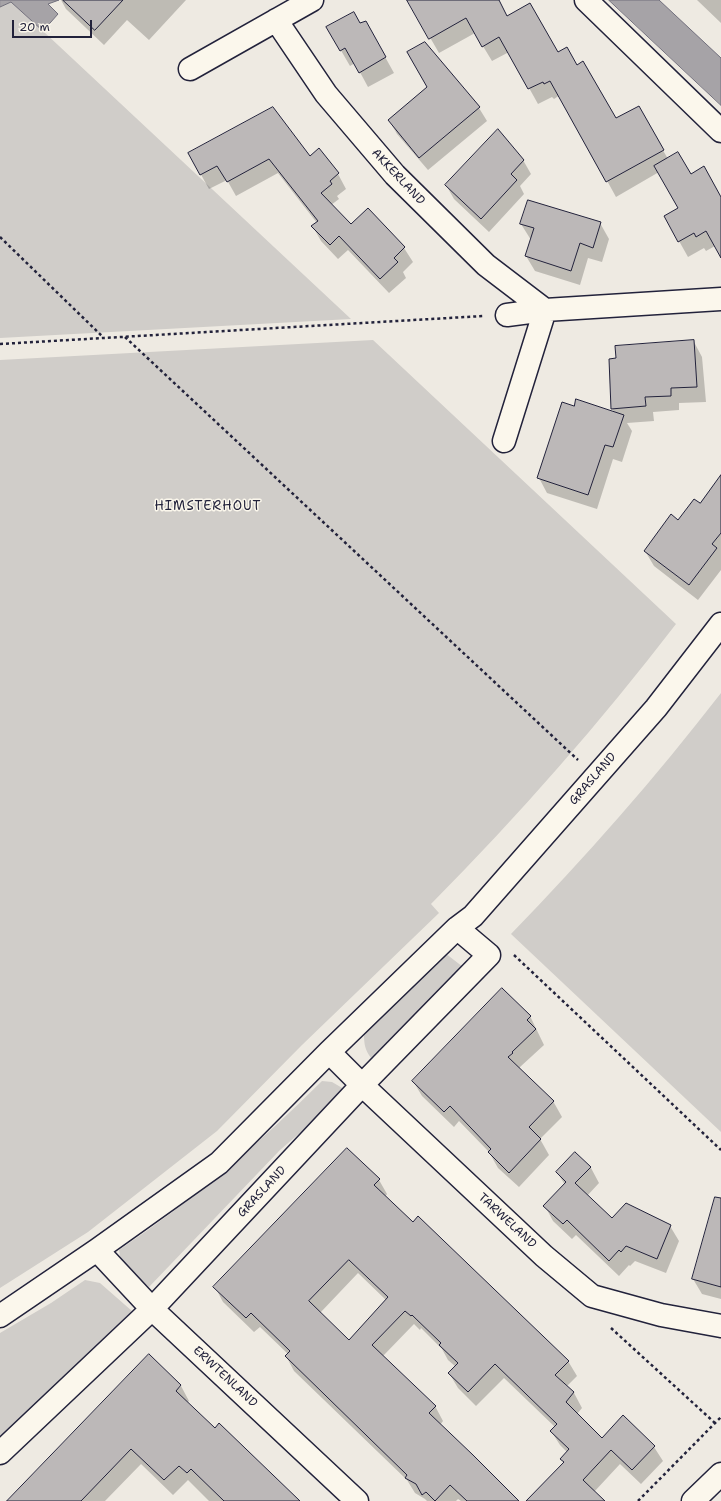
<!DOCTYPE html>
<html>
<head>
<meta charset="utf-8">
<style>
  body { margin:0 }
  #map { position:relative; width:721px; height:1501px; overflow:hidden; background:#eeeae2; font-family:"Shantell Sans",sans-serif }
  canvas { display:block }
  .scale { position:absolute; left:12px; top:20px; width:80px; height:18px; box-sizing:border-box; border:2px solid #22223b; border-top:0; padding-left:5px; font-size:12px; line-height:14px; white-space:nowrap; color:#22223b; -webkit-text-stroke:3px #fbf7ec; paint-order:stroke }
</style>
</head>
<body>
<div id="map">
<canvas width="721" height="1501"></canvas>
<div class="scale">20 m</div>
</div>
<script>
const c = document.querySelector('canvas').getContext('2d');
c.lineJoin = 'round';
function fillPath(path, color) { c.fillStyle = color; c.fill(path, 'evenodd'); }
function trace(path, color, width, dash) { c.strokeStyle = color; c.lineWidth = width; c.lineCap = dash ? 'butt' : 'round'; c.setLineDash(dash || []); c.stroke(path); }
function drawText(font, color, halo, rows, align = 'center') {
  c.font = font + ' "Shantell Sans",sans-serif'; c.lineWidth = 3; c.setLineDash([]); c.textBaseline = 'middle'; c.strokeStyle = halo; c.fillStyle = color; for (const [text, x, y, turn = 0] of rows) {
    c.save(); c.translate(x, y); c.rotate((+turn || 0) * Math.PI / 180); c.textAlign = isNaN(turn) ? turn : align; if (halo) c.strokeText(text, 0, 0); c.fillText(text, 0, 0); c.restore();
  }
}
const green = new Path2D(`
  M11 2 43 31 351 319 0 338V7Z
  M373 340 676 624C600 723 519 815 431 904L439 913 302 1045 217 1131 88 1232 0 1288V360Z
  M721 693V1132L511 934C585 858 656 777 721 693Z
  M445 953 463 967 371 1058C365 1050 364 1044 364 1034Z
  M322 1081 332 1082 344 1089 309 1125 280 1150 149 1287 121 1263 119 1250C192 1201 260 1143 322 1081Z
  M85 1280 100 1283 132 1311 0 1438V1333L51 1303Z`);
const water = new Path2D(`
  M0 0H59L48 4 58 14 43 31 11 2 0 7Z
  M609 0H659L721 58V105Z`);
const shadow = new Path2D(`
  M61 0H186L149 40 127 20 104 45 66 9Z
  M412 0H498L507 17 577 66 616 119 638 107 668 159 721 199V256L715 246 706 251 704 248 688 257 665 216 679 208 659 172 616 197 560 95 554 99 552 97 538 104 509 52 492 61 475 33 439 53 409 1Z
  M697 0H721V23Z
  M328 28 374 37 394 73 368 87 355 63 350 66Z
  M425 43 479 108 487 121 428 170 397 134 389 120 428 87Z
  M319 150 338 174 346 189 337 196 339 199 331 205 351 226 404 248 413 262 403 272 406 278 389 293 348 250 338 259 321 241 313 227 317 223 278 173 236 196 227 180 209 189 189 153 310 157Z
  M523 160 531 174 520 186 524 194 489 232 454 199 446 185Z
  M600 223 609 239 602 262 588 258 580 285 535 271 526 256 531 240 521 224Z
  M694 342 702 357 706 402 679 403V410L653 412 654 421 627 423 632 431 622 462 613 459 597 509 547 493 539 478 575 408 615 413 612 409Z
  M721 476V570L698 600 654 566 645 551 678 521 700 505Z
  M530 1016 544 1045 520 1067V1070L553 1101 562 1117 540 1139 549 1155 519 1187 498 1168 489 1152 459 1121 454 1127 422 1096 413 1081Z
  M575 1154 591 1168 599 1183 587 1196 612 1219 670 1226 679 1241 666 1273 635 1261 630 1266 629 1265 619 1276 576 1235 572 1239 553 1221 545 1206 565 1185 557 1172Z
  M379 1180 387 1194 385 1197 568 1361 577 1376 567 1386 574 1393 582 1408 577 1414 602 1439 623 1417 654 1447 663 1461 641 1484 620 1464 594 1492 602 1501H528L564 1463 561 1459 567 1452 560 1445 551 1431 555 1427 504 1378 476 1406 458 1388 449 1373 456 1367 448 1360 442 1349 421 1328 420 1330 414 1324 383 1356 435 1406 443 1421 440 1425 518 1501H461L458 1499 456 1501H427L425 1499 415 1493 407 1480 294 1371 286 1356 288 1354 260 1327 254 1332 223 1302 215 1287ZM358 1273 386 1300 349 1341 320 1313Z
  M721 1228V1299L702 1294 693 1279Z
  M181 1386 189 1401 187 1403 215 1429 299 1501H209L188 1480 173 1495 141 1464 105 1501H21Z`);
const building = new Path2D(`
  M63 0H123L95 30Z
  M407 0H499L507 16 530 3 558 52 567 47 577 65 583 61 616 118 639 106 664 150 606 182 550 81 544 84 543 82 528 89 499 37 482 47 466 18 429 39Z
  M354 12 360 23 366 21 386 57 359 73 345 48 340 51 326 27Z
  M425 42 480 107 419 158 388 120 427 87 407 52Z
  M273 107 310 156 319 148 339 173 330 181 332 184 321 193 351 224 368 208 405 247 394 258 398 262 380 279 339 236 330 245 311 226 318 221 269 159 227 182 217 166 200 175 188 153Z
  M498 129 524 160 511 174 517 180 481 219 445 185Z
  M678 152 691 174 704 166 721 197V258L706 231 696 237 694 233 678 242 664 216 678 208 654 166Z
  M528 200 601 222 593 248 580 243 571 271 525 256 534 228 520 224Z
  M694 340 697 387 671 388V396L645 397 646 406 611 409 609 359 616 358 615 346Z
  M576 399 624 415 613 447 605 445 588 495 537 478 562 402 574 406Z
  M721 475V533L712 544 717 548 689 585 644 551 671 514 678 520 694 499 700 503Z
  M502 988 531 1016 527 1020 536 1029 512 1052 513 1053 508 1057 554 1101 529 1127 541 1139 509 1173 488 1152 491 1149 450 1106 444 1112 412 1081Z
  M347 1148 380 1179 374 1185 413 1222 418 1216 569 1361 555 1375 574 1392 566 1402 602 1438 623 1415 655 1446 632 1470 611 1450 583 1480 605 1501H526L564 1462 560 1459 569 1449 550 1431 557 1424 495 1364 468 1392 448 1373 458 1363 439 1345 441 1343 412 1315 411 1316 405 1311 372 1345 436 1406 429 1413 473 1455 519 1501H467L450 1485 435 1501 426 1492 422 1495 416 1484 405 1478 407 1475 285 1356 290 1351 251 1313 246 1318 213 1287ZM349 1260 388 1297 349 1340 309 1301Z
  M575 1152 591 1167 575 1183 612 1218 626 1203 671 1225 657 1259 626 1246 621 1252 619 1250 609 1261 567 1220 563 1224 543 1206 566 1182 556 1172Z
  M715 1197 721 1198V1287L692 1279Z
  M149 1354 181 1385 176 1391 215 1428 219 1423 300 1501H224L191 1469 187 1473 179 1466 164 1480 131 1449 81 1501H7Z`);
const path = new Path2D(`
  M0 237 104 338
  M125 337 578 760
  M0 344 483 316
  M514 955 721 1150
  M611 1328 715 1423
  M638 1501 721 1417`);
const street = new Path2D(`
  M586 0 721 131
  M276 20 326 94 395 175 486 265 545 310 721 299
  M190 69 312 0
  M504 441 545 310 507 315
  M329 1052 362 1085 544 1256 592 1296 661 1315 721 1326
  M97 1250 152 1309 357 1501
  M0 1316 97 1250 219 1163 329 1052 457 928 473 916 656 708 721 624
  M0 1453 152 1309 362 1085 489 955 457 928
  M693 1501 721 1474`);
const streetNames = [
  ["AKKERLAND",398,177,47],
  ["GRASLAND",593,779,-49],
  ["GRASLAND",262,1192,-47],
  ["TARWELAND",507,1221,43],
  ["ERWTENLAND",225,1377,43]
];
const neighbourhoodNames = [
  ["HIMSTERHOUT",208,507]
];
fillPath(green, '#d0cdc9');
fillPath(water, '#a6a3a7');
trace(water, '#716f7c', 1);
fillPath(shadow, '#0003');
fillPath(building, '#bcb8b8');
trace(building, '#22223b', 1);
trace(street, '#22223b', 25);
trace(path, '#22223b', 2.5, [3, 3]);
trace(street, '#fbf7ec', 22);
drawText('12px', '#22223b', '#fbf7ec', streetNames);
c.letterSpacing = '1px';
drawText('13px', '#22223b', '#fbf7ec', neighbourhoodNames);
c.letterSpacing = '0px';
</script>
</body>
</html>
